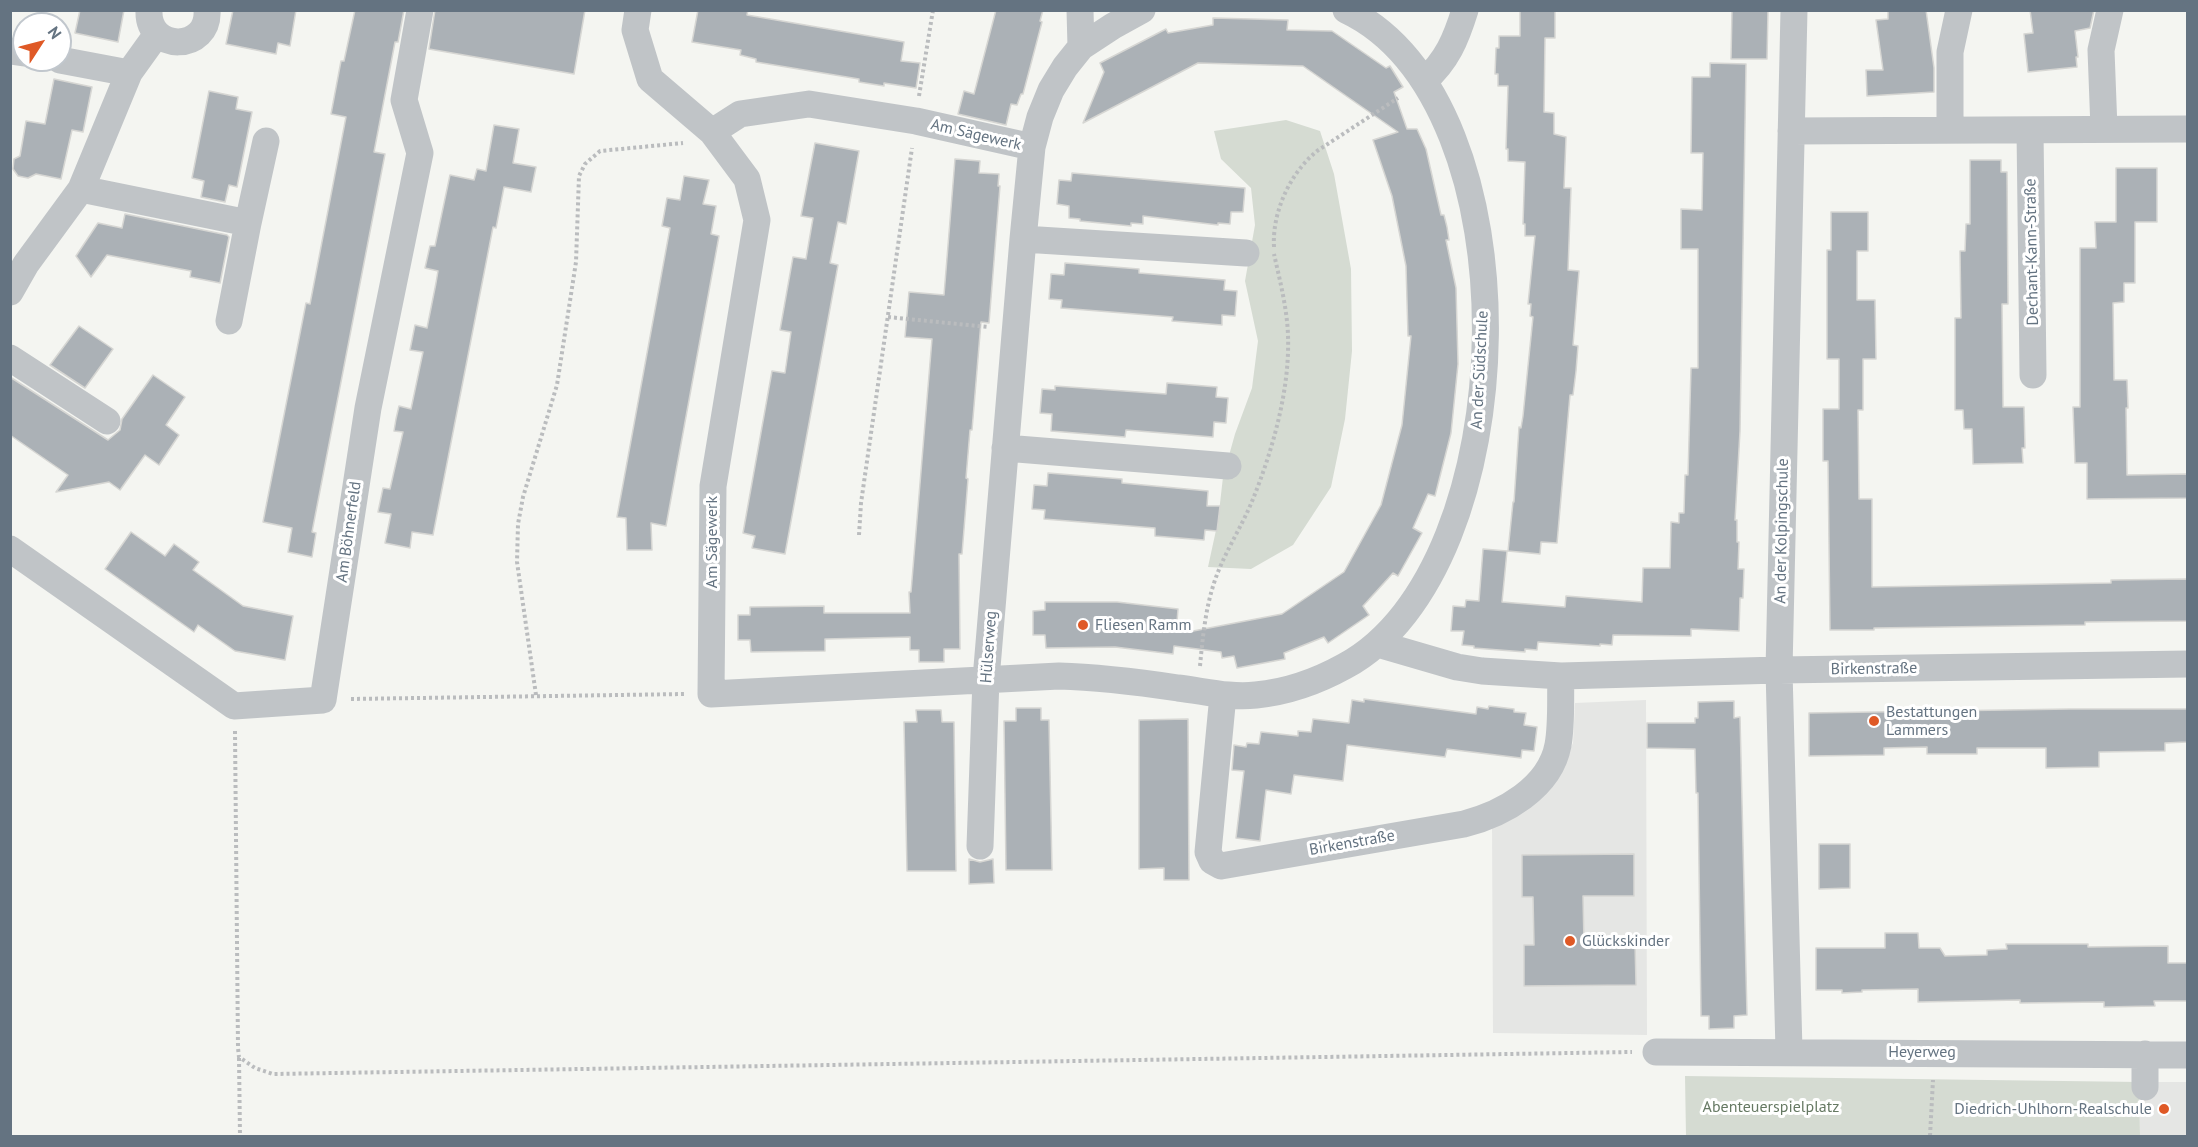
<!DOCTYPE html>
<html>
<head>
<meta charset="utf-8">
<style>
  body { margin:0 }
  #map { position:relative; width:2198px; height:1147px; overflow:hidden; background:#f4f5f1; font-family:"PT Sans",sans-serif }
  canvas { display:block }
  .frame { position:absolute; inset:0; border:12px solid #647381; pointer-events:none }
  .north { position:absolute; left:12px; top:12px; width:60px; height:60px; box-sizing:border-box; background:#fff; border:2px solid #c1c7cd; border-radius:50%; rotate:54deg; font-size:16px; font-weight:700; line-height:24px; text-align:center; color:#647381 }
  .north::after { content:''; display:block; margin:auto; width:21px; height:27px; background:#df5926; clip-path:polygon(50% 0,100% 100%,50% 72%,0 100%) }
</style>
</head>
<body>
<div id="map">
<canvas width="2198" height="1147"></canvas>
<div class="frame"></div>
<div class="north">N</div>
</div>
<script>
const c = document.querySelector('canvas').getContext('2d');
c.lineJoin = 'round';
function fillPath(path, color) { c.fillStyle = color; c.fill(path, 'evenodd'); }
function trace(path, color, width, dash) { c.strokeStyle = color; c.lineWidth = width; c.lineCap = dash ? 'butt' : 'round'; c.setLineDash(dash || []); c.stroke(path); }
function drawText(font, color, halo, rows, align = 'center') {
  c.font = font + ' "PT Sans",sans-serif'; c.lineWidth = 6; c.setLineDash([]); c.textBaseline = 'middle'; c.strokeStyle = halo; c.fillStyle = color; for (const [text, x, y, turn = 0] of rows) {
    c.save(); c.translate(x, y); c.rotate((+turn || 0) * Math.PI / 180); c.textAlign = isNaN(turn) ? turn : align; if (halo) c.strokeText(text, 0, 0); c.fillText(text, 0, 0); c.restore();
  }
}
const built = new Path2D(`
  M1646 700 1647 1035 1493 1033 1492 825 1556 778 1573 743 1575 703Z
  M2139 1082H2187V1136H2140Z`);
const green = new Path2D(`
  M1286 120 1320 131 1334 174 1351 269 1352 351 1345 419 1331 487 1293 545 1251 569 1208 567 1218 521 1223 477 1235 434 1252 388 1258 341 1245 281 1255 225 1251 188 1221 159 1214 131Z
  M1685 1076 2139 1082 2140 1136H1686Z`);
const building = new Path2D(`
  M80 10H124L118 42 75 33Z
  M233 10H296L290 46 278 43 276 54 226 44Z
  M355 10H404L398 42H395L374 152 385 154 312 532 316 533 312 557 288 552 292 528 263 522 306 303 310 304 346 117 331 114 341 61H344Z
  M435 10H585L574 74 429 49Z
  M698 10H748L747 15 904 42 901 61 920 63 916 88 884 83V86L859 82V79L756 62V59L740 55 741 50 692 42Z
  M996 10H1043L1040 21 1042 22 1023 94H1021L1017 105 1011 104 1006 125 958 114 964 91 974 94Z
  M1520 10H1555V38H1545L1544 112 1554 113V134L1566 137 1564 188H1571L1568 270 1579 271 1573 345 1578 346 1576 371 1573 395H1570L1557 543 1541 542 1540 554 1508 551 1513 502H1514L1519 427 1521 428 1523 416 1528 366 1533 317 1530 316 1531 304H1528L1535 236H1525V224H1523L1525 162 1508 161V149H1506L1508 86H1498V74H1495L1496 48H1499V36H1520Z
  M1732 10H1768L1767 59H1731Z
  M1888 10H1926L1934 68V92L1867 96 1866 70H1883L1876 20 1888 19Z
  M2030 10H2094L2090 28 2075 31 2078 57H2076L2077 67 2028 72 2024 34 2033 33Z
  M1213 18 1288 20 1287 30 1332 31 1386 68 1390 66 1403 87 1394 92 1407 129H1417L1426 149 1441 215H1444L1447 227 1449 240H1446L1456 288 1458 364 1451 433 1435 496 1428 494 1413 528 1422 533 1398 576 1393 573 1363 606 1369 615 1328 643 1324 637 1284 653 1285 659 1237 668 1234 656 1222 658 1221 652 1174 646 1173 654 1115 647 1046 648 1045 635H1033V611L1045 610V602H1117L1178 609 1177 622 1189 623 1188 632 1282 614 1344 572 1381 505 1402 425 1411 336H1408L1406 266 1392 196 1373 140 1398 132 1303 66 1198 63 1083 123 1104 72 1100 63 1166 29 1168 33 1213 25Z
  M1710 63 1746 64 1740 431 1735 520H1737V542H1739L1738 569H1744L1743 598H1740L1739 631 1691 629V636L1613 635 1612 645 1600 644V646L1538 642 1537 650 1525 649V652L1474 648V646L1462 645 1464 631H1451L1453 606 1465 607 1466 600 1479 601 1483 549 1507 551 1502 602 1565 607 1566 596 1642 602 1643 568H1670L1671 522 1679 523V513H1684L1685 475H1688L1691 368H1698V249H1681V209L1702 210 1703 153H1691L1692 77H1710Z
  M54 79 92 87 83 132 72 130 61 179 36 174 28 178 18 176 13 169 14 159 20 156 26 121 45 124Z
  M209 91 238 97 236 109 252 112 237 187 229 185 225 202 201 197 204 181 192 178Z
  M494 125 519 129 513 163 536 167 531 192 504 187 496 228 493 227 433 535 412 532 410 548 385 543 391 514 378 512 383 488 390 489 403 432 394 431 396 419 399 406 411 409 423 352 410 350 415 325 427 328 436 283 438 271 425 268 430 246H435L450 175 474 180 477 169 486 171Z
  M815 143 859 151 846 224 838 222 830 263 838 265 785 554 752 548 755 536 743 533 772 371 785 373 791 332 780 330 793 257 806 259 813 218 801 216Z
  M955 159 980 161 979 173 999 174 998 186H1000L989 323 981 322 972 430H970L966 478 968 479 962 554H959L960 649H944V662H919V650H910V637L825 639V651L751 652 750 640H738V615H750V607L824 606V613H910L909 592H911L932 339 905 337 909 292 944 295Z
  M1970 160H2001V172H2007L2008 304H2002L2003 407H2024L2025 448H2022L2023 463 1973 464 1972 429H1964L1963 410H1955V318H1961L1960 251H1965L1966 224H1970Z
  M2116 168H2157V222H2135V283H2124V302L2113 303 2114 380H2127L2128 408H2126L2127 475 2187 474V498L2087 499V463H2075L2073 407H2080V248H2096L2095 222H2116Z
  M1072 173 1245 188 1243 212H1231L1230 224 1218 223V225L1143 216V224L1131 223V226L1080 221V219L1069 218V206L1057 204 1059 180 1071 181Z
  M684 176 709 180 703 204 716 206 711 234 719 236 666 526 651 523 652 550H627L626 518 617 517 670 228 662 226 667 198 680 200Z
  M1831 212H1868V251H1857V300H1875L1876 359H1863V410H1858L1859 499H1872V587L2111 583V580L2187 579V621L2085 622V625L1874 628V630H1830L1828 461H1823V409H1839V359H1827V250H1831Z
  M125 214 227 235 229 237 220 283 190 277 191 271 107 255 91 277 76 256 98 223 122 228Z
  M1065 263 1139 269V273L1225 280 1224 290 1237 291 1235 316 1222 315V325L1172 321 1173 317 1061 308 1062 300 1049 299 1051 274 1064 275Z
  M79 326 113 349 85 388 50 365Z
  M153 375 185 397 166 425 179 435 159 465 145 455 120 490 109 482 56 492 68 475 10 435V377L108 440 120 430 122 419Z
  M1167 383 1217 387 1216 397 1228 398 1226 423 1214 422 1213 437 1126 430 1125 437 1051 431 1052 414 1040 413 1042 389 1055 390V386L1166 394Z
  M1048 473 1122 479V483L1208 491 1207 506H1220L1217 531 1205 530 1204 540 1155 536V528L1044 519 1045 510 1032 509 1034 485 1047 486Z
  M131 532 165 556 174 544 199 562 193 570 243 606 293 616 285 660 235 651 198 625 194 632 105 569Z
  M1364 699 1476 714 1477 707 1488 709 1489 706 1514 709V712L1526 713 1524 725 1537 727 1534 751 1522 750 1521 758 1447 749 1445 757 1347 745 1343 781 1294 775 1291 794 1266 790 1260 841 1236 838 1244 771 1232 770 1234 745 1246 747 1247 743 1259 744 1261 732 1298 736V731L1311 732 1313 719 1349 723 1352 700 1364 702Z
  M1734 701V718L1740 717 1747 1015 1734 1016V1028L1709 1029V1016H1701L1698 793H1696L1695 749 1647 748V723H1695V718H1698V702Z
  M1016 708H1041V720H1049L1052 870H1006L1004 721H1016Z
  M2071 709H2187V742L2165 743V751L2099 752V767L2046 768V748H1977V754H1927V747L1884 748V755L1809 756V713Z
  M916 710H941L942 722H954L956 871H907L904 722H917Z
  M1188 719 1189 880H1164V868L1139 869V720Z
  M1819 844H1850V888L1819 889Z
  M1634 854V896H1583L1584 943H1635L1636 985 1524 986V945H1534L1533 897H1522V855Z
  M969 859 980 862 993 859 994 883 969 884Z
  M1885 933H1918L1919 948H1940L1945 956 1987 955V950L2007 949 2006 944H2088V947L2168 946V963H2187V1001H2154L2155 1006 2104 1007V1002L2020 1003V1000L1918 1002V989L1862 990V992L1842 993V990H1816V948H1885Z`);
const path = new Path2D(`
  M919 96 933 10
  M1274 247C1272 212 1290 173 1317 151L1398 98
  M888 317 988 327
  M859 535 861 503 912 148
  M1200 666C1203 634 1206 602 1218 572 1228 547 1243 524 1253 499 1273 449 1290 389 1288 335 1287 308 1280 281 1274 254
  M536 695 517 562 518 524 523 497 557 385 576 262 579 176 585 164 600 151 683 143
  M351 699 685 694
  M235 731 238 1048 239 1057 255 1068 273 1074 1632 1052
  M239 1058 240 1136
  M1930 1136 1933 1080`);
const minor = new Path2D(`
  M149 10C147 53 210 52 207 10
  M638 10 635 30 650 79 712 132 747 179 757 220 713 486 711 694 1059 676C1099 677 1138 682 1178 688 1204 691 1230 698 1256 695 1287 692 1318 681 1345 666 1526 568 1538 101 1346 10
  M1081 47 1113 26 1142 10
  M10 51 24 53
  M60 60 129 73
  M1424 81C1447 61 1456 39 1465 10
  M2104 129 2101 50 2110 10
  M1950 130V52L1959 10
  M2030 130 2033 375
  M1791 131 2188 129
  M712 132 740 114 809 104 916 121 1032 147
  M81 189 248 223 266 141
  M1023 239 1246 253
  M10 292 26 264 81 189 129 73 157 34
  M229 321 248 223
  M10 358 107 421
  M1005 448 1228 466
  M10 549 234 706 323 700 368 408 420 153 404 100 420 10
  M1378 644 1457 667 1482 671 1561 676 1779 670 2188 664
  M1223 695 1208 852 1212 861 1221 866 1464 824C1503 814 1550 788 1558 745 1562 723 1560 699 1561 676
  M980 846 986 679 1023 239 1032 147 1040 117 1051 90 1065 67 1081 47 1080 10
  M1789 1051 1779 670 1794 10
  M1656 1052 2188 1055
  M2145 1087V1054`);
const markers = [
  [1083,625,6,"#df5926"],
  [1874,721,6,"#df5926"],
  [1570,941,6,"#df5926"],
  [2164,1109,6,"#df5926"]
];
const streetNames = [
  ["Am Sägewerk",976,135,13],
  ["Dechant-Kann-Straße",2032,252,-91],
  ["An der Südschule",1480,370,-87],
  ["An der Kolpingschule",1782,531,-89],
  ["Am Böhnerfeld",349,532,-82],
  ["Am Sägewerk",712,542,-90],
  ["Hülserweg",989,647,-86],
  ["Birkenstraße",1874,669,-1],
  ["Birkenstraße",1352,843,-10],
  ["Heyerweg",1922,1052]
];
const poiNames = [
  ["Fliesen Ramm",1095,625],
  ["Bestattungen",1886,712],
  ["Lammers",1886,730],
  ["Glückskinder",1582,941],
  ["Diedrich-Uhlhorn-Realschule",2152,1109,"right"]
];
const parkNames = [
  ["Abenteuerspielplatz",1771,1107]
];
fillPath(built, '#e5e6e4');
fillPath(green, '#d5dbd2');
fillPath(building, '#abb1b6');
trace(building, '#d6d6d3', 1.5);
trace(path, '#babcbe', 4, [3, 3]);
trace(minor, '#c0c4c7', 27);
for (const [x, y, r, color] of markers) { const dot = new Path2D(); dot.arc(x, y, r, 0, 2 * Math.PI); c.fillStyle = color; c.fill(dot); trace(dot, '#fff', 2); }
drawText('16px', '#647381', '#fff', streetNames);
drawText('16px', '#647381', '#fff', poiNames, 'left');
drawText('16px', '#667963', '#fff', parkNames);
</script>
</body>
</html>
